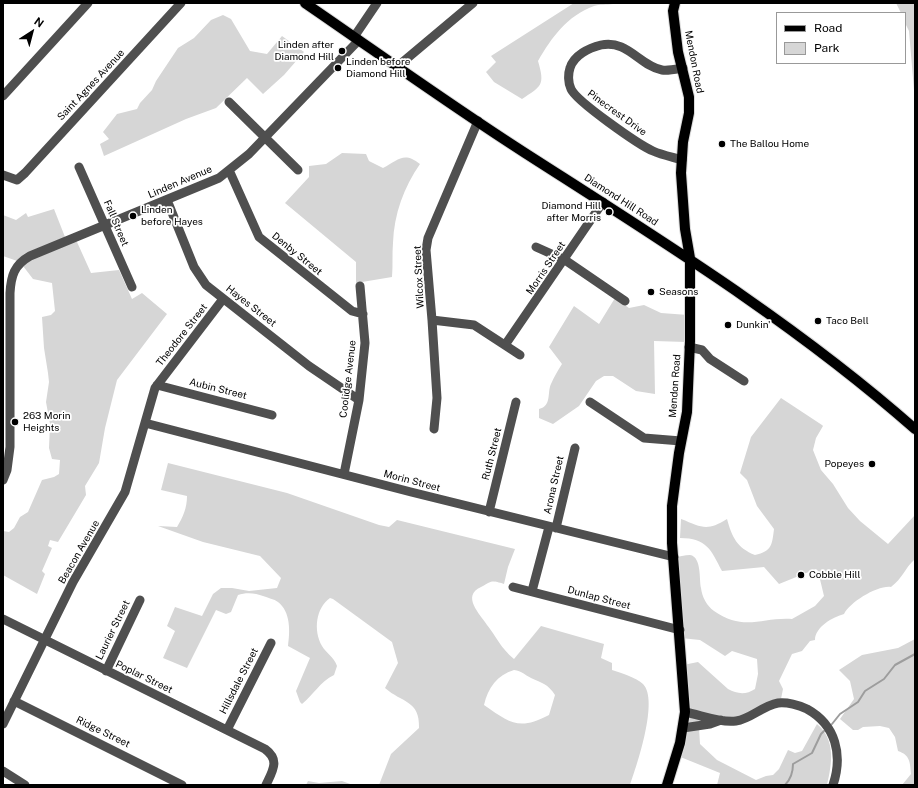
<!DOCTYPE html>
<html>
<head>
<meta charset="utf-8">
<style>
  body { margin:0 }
  #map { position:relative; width:918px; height:788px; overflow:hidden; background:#fff; font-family:"Public Sans",sans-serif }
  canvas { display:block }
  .frame { position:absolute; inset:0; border:4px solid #000; pointer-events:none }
  .legend { position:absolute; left:776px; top:12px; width:130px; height:52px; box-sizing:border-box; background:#fff; border:1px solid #999; margin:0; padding:5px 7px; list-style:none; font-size:12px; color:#000 }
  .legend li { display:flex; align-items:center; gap:8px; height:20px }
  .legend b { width:20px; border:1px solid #999 }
  .north { position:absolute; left:12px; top:12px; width:40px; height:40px; -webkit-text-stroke:3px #fff; paint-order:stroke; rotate:36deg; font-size:11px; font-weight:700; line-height:16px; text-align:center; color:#000 }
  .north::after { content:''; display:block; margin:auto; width:14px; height:18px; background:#000; clip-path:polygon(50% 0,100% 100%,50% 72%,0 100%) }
</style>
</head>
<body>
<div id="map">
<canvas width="918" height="788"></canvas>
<div class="frame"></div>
<ul class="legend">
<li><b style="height:5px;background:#000"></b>Road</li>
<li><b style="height:11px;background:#d6d6d6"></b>Park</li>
</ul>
<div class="north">N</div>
</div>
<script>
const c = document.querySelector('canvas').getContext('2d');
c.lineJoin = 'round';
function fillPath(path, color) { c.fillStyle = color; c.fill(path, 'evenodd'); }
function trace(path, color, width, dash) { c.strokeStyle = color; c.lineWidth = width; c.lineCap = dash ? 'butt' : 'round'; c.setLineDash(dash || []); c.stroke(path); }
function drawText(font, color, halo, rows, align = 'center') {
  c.font = font + ' "Public Sans",sans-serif'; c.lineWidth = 3.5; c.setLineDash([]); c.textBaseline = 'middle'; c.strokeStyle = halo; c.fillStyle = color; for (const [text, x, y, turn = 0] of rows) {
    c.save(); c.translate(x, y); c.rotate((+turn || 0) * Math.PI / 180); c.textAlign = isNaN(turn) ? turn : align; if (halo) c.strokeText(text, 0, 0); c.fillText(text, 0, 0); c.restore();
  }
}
const green = new Path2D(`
  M574 3 613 4C607 5 599 4 594 6 567 16 552 37 538 61 545 85 542 86 522 99L494 82 486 72 496 62 491 56Z
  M896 3H915V102L909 31 905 23V13H901Z
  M223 15 231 19 250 51 267 54 282 36 304 52 284 75 263 94 247 78 216 108 186 119 104 156 100 144 109 139 103 132 117 114 137 109 140 103 152 90 156 81 178 48 194 38 211 20Z
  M342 153 366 154 369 161 383 168C398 160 404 151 420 164 404 187 394 214 393 243 392 254 393 265 392 277L356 283V262L285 203 309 177V166L326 164Z
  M54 209 65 237 77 242 91 273 119 270 132 299 142 293 167 314 117 380 105 428 99 463 85 486 86 495 58 542 50 540 48 546 52 548 42 571 45 574 37 594 3 575V531L9 532 14 528 20 517 28 512 42 480 54 477 59 474 60 460 52 459 49 448 50 424 46 402 49 382 48 373 44 348 42 317 51 315 55 311 52 283 33 279 20 262 3 256V215L16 220 26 213 28 217Z
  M615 298 629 308 644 305 661 313 688 315 686 342 654 341 655 394 636 391 613 376H604L596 381 579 406 553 424 539 418V409C552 406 547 392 551 384 554 377 558 370 562 364L549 347 574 306 599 324Z
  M781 398 822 425 823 426 816 438 813 450 821 470 833 484 848 508 860 521 888 544 915 515V559C904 569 903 578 891 587 878 585 850 602 844 614 833 617 815 627 815 640L810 641 802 651 792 654 779 681 783 689 780 704 699 728 700 744 717 760 756 780 766 776 773 775 779 769 788 750 795 753 802 751 817 724C836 740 832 764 827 785H717L720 773 678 756 683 665 698 662 728 689C737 694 746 695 755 689L758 674 757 659 732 651 725 656 700 640 681 638 674 557C679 557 685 555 690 555 702 557 699 580 701 588 702 597 707 606 714 611 744 632 762 617 792 619L815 606 824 596 818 571 816 569 779 584 764 567 722 571C711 550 707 538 680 538L681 519C702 527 706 532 727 519 732 537 737 548 755 555 772 551 772 545 774 529L757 506 747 480 740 473 751 437Z
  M168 463 287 493 379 525 389 527 397 520 515 549 508 567 504 584C490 580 493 581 481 587 461 596 480 614 487 625 498 639 500 647 514 659L541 626 604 644 601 658 612 663V670C619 672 637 678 643 684 659 700 637 765 630 785H379L391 754 419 728C420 700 402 703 385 688L398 663 392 642 333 599 330 598C316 608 313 630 322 646 326 653 334 657 337 666L334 675C320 682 314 694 302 704L300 702 296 691 310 658 288 646C290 632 291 612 278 602 274 599 268 598 263 596 256 593 246 592 238 595L231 612 226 614 216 610 187 668 163 658 175 631 167 626 175 607 202 616 213 594 221 588H232L249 591 277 588 281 578 260 556 203 542 158 526 177 527C183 517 187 508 187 496L161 490ZM514 670C522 671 525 675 531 678 542 683 548 684 555 695L549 715C519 731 510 723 484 705 488 688 497 675 514 670Z
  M915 639V785H902L911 774C910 762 910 755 898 751L895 737 889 728 880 726 863 727 858 730H853L840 719 854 699 850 681 839 670 862 655 898 648Z
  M308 781 319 783 342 781 353 785H306Z`);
const stream = new Path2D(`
  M832 724 840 714 858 702 865 691 884 679 895 665 915 654
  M785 785C791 779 793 773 793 764L812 753 821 734 824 731`);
const minor = new Path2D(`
  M354 37 377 3
  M398 66 473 3
  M3 96 88 3
  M229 102 298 170
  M478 121 428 238 426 250 432 320 474 325 520 355
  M682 160C672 157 662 155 653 151 639 145 576 101 571 89 568 83 568 74 570 68 574 55 589 48 601 45 627 39 640 66 662 70 668 71 677 69 683 68
  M79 167 132 287
  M229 170 259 237 352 311 363 314
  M3 175 17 180 25 173 181 3
  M167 200 194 267 206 285 309 366 359 400
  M536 247 565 260 625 301
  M432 320 437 398 434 429
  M505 345 603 202
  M689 347 702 350 710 359 744 381
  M157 385 272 415
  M590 402 644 438 681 441
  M145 423 411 492 674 557
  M344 474 359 400 365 343 360 286
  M3 480 7 470 10 447V293C11 276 14 265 30 256L219 178 249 154 359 40
  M489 512 516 402
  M556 528 575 448
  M513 587 680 630
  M532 591 549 527
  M3 619 265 749C280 760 273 770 266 785
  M106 671 140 600
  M14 701 182 785
  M685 712C701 715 720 723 736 721 751 719 762 706 778 703 787 702 799 705 807 709 836 725 843 755 833 785
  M3 724 73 582 125 492 155 388 223 299
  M683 728 710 724 721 720
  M227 730 271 643
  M3 771 25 785`);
const major = new Path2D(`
  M305 3C378 53 450 105 525 153 659 239 795 323 915 429
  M667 785 680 743 685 712 672 543V506L679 453 687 412 690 341V258L685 229 681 173 683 142 689 113V97L678 52 673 11 675 3`);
const markers = [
  [342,51,4,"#000"],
  [338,68,4,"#000"],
  [722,144,4,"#000"],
  [609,212,4,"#000"],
  [133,216,4,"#000"],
  [651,292,4,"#000"],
  [818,321,4,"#000"],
  [728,325,4,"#000"],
  [15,422,4,"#000"],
  [872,464,4,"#000"],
  [801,575,4,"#000"]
];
const poiNames = [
  ["Linden after",334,45,"right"],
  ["Diamond Hill",334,57,"right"],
  ["Linden before",346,62],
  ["Diamond Hill",346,74],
  ["The Ballou Home",730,144],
  ["Diamond Hill",601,206,"right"],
  ["after Morris",601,218,"right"],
  ["Linden",141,210],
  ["before Hayes",141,222],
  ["Seasons",659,292],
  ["Taco Bell",826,321],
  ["Dunkin'",736,325],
  ["263 Morin",23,416],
  ["Heights",23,428],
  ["Popeyes",864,464,"right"],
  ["Cobble Hill",809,575]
];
const streetNames = [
  ["Mendon Road",694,62,79],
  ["Saint Agnes Avenue",91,85,-47],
  ["Pinecrest Drive",617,113,36],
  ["Linden Avenue",180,182,-23],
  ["Diamond Hill Road",621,200,33],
  ["Fall Street",116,223,67],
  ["Denby Street",297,254,39],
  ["Morris Street",546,268,-56],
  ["Wilcox Street",419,277,-93],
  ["Hayes Street",251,306,38],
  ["Theodore Street",182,335,-52],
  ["Coolidge Avenue",348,379,-83],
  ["Mendon Road",675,386,-86],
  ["Aubin Street",218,389,14],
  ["Ruth Street",492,454,-76],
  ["Morin Street",412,481,15],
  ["Arona Street",554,485,-77],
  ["Beacon Avenue",79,552,-60],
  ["Dunlap Street",599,598,15],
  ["Laurier Street",113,630,-64],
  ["Poplar Street",144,677,26],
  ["Hillsdale Street",239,681,-63],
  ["Ridge Street",103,732,26]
];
fillPath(green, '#d6d6d6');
trace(stream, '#9d9d9d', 2);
trace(major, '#dbdbdb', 12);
trace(minor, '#4f4f4f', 9);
trace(major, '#000', 10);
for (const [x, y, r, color] of markers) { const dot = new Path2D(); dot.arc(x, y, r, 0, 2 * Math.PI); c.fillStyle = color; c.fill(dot); trace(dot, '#fff', 1.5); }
drawText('10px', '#000', '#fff', poiNames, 'left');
drawText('10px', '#000', '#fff', streetNames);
</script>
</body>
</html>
